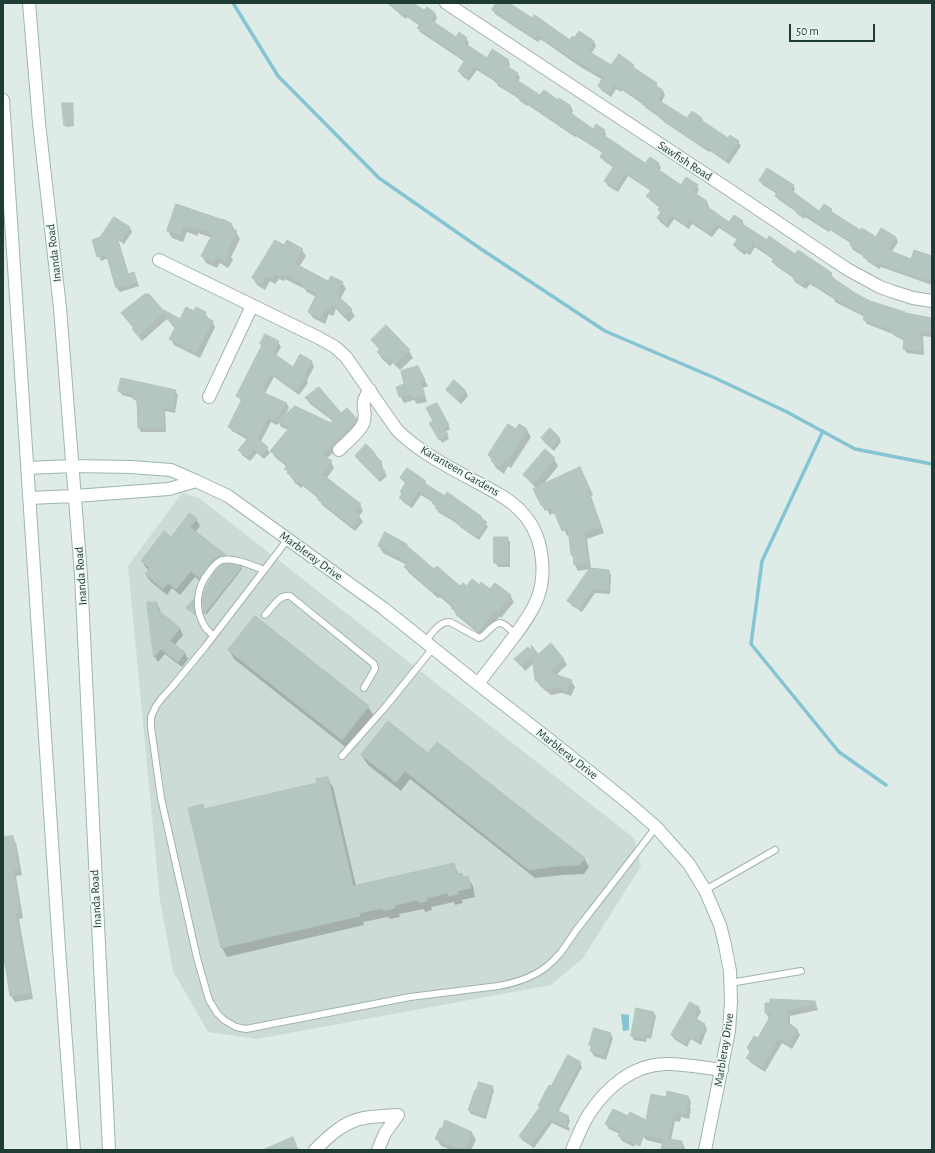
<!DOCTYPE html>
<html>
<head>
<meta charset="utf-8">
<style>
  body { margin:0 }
  #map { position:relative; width:935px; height:1153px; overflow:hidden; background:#dfebe6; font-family:"Alegreya Sans",sans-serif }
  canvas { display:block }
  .frame { position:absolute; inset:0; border:4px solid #1f3b35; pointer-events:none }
  .scale { position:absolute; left:789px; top:24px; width:86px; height:18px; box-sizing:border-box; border:2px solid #1f3b35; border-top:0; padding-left:5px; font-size:12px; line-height:14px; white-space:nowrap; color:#1f3b35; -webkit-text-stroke:3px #eff7f4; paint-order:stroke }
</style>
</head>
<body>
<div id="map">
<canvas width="935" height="1153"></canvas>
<div class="frame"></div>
<div class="scale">50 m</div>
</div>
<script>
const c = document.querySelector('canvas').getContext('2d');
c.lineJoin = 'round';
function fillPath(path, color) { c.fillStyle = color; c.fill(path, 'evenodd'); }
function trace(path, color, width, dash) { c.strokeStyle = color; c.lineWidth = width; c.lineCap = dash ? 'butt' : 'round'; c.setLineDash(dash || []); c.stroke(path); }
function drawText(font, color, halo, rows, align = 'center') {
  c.font = font + ' "Alegreya Sans",sans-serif'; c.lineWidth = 3; c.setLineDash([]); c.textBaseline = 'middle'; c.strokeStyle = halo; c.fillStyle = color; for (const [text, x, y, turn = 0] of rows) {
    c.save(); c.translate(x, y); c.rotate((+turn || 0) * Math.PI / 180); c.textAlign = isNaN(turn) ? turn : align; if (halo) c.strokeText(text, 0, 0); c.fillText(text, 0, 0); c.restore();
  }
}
const built = new Path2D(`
  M182 493 199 498 634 838 641 866 583 958 551 985 257 1039 208 1032 173 971 160 900 128 566Z`);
const water = new Path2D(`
  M621 1014 629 1015V1030L623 1031Z`);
const shadow = new Path2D(`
  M387 3H412L425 12 435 13 437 18 434 23 457 38H466L469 43 467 46 487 59 508 60 510 65 508 68 518 74 520 78 518 82 541 96 558 101 571 107 573 111 571 115 594 130H604L606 135 605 137 646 165 650 158 659 164 661 168 659 171 681 186H697L699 190 696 195 707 202 709 206 708 208 730 223 742 221 745 226 767 241 831 274 834 278 833 279 854 293 870 302 905 314 932 319V337L923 336 924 355 907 353 904 349 905 341 895 336 893 334 867 324 864 320 865 317 835 302 834 299 810 284 806 289 795 282 792 277 776 266 773 262 774 260 755 247 750 255 746 253 745 255 737 249 734 245 738 240 719 228 712 237 692 224 689 229 674 219 668 228 660 222 658 218 661 213 659 210 660 208 650 200 648 196 651 191 628 176 618 192 608 186 605 181 614 168 604 161 601 157 603 153 576 136 575 137 528 105 527 106 519 100 518 98 498 86 496 82 477 70 469 81 462 76 459 71 465 62 420 32 418 28 420 26 407 17 406 19Z
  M497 3H508L532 19 570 41 575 39 579 32 594 42 596 46 591 54 612 66H633L636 70 656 84 659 89 663 91 665 95 661 103 687 119 692 112 702 119 704 123 728 140 738 142 741 146 729 164 710 151 709 152 664 122 662 119 646 108 644 105 622 90 621 92 616 89 611 97 601 90 599 86 603 80 579 66 542 40V41L540 39 538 42 495 14 493 10Z
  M72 104 73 106 74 126 66 127 65 125Z
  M760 181 793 185 795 189 793 193 819 212 831 210 833 214 860 232 876 238 896 237 898 242 891 253 932 267V285L881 267 879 269 867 261 865 257 853 250 851 246 852 244 830 230 829 232 805 217 804 219 796 213 795 211 779 200 776 196 777 194 763 185Z
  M176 206 223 221 232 225 240 239 231 257 233 260 228 268 220 263 217 268 206 263 202 256 212 238 198 233V236L187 232 183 242 172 238 168 231Z
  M114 218 130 228 132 232 124 244 118 240 129 275 134 273 139 286 120 292 117 288 108 258 101 261 93 241 101 238Z
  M284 247 302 250 306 256 299 267 329 282H342L346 289 340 299 351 310 355 316 349 322 336 309 333 316 329 314 325 324 313 318 309 312 316 297 307 292 305 289 285 279 284 281 279 279 275 284 270 281 265 290 257 285 253 278Z
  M161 310 181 320 194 313H205L209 319 212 321 215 327 200 358 174 345 171 339 176 329 167 319 142 341 137 335 133 329H134L123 314Z
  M372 340 409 351 413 358 400 370 393 363 390 366 382 359 378 352 380 351Z
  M278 342 281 347 276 356 293 368 301 356 312 362 314 367 307 380 308 383 299 395 274 377 265 393 287 404 289 408 284 416 331 424 333 421 310 404 306 398 341 414 356 420 359 426 350 438 326 459 331 462 334 468 326 479 360 505 363 511 359 516 363 522 355 531 322 505 319 499 303 486 301 488 295 483 286 469 287 467 275 457 271 451 289 430 281 427 279 423 277 425 271 422 260 443 267 448 270 453 264 459 257 453 250 461 242 455 240 450 248 440 232 431 229 427 242 402 238 396 263 346 261 344Z
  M417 367 428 386 423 388 427 402 417 404 414 400 404 403 400 396 406 385Z
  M454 382 466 392 468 396 461 404 450 394 447 390Z
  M119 391H175L178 395 175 413 165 411 166 432H141L139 428 138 403H137L134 398 122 395Z
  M437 404 450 429 445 432 449 439 442 443 431 423 434 421Z
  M520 426 527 430 531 437 511 468 508 466 504 474 496 468 489 455 516 431Z
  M550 430 559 437 561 442 554 451 545 443 542 439Z
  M545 451 554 459 558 466 542 486 583 474 593 495 591 496 604 533 587 539 591 569 609 571 611 575 610 594 595 593 582 612 571 605 569 601 590 569 578 571 575 565 574 558 572 555 569 535 567 536 556 512 550 515 547 510 545 511 542 505 536 488 529 481 525 475Z
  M374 452 381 462 383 467 382 468 387 476 380 482 358 460 356 456Z
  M401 478 425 482 428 486 481 516 488 527 479 540 460 527 458 524 438 512 434 503 421 495 412 508 403 502 400 498 402 495 401 492 406 484 404 482Z
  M196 519 200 526 195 532 225 556 228 561 224 562 217 567 204 584 195 577 180 595 172 588 167 595 150 581 146 575 149 570 146 568 142 561Z
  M507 538 510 542V567H498L495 563Z
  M407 544 409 549 434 570 461 588 480 586 510 595 514 602 501 618 500 616 483 637 456 615 453 608 440 597 438 598 409 573 405 567 407 565 383 553 379 546Z
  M241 567 242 569 206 615 204 605V593L209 581 216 572Z
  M149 603H156L160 609 161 614 180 628 183 635 175 645 185 653 188 659 182 667 165 654 158 662 155 657Z
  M255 618 368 707 374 716 348 749 234 659 229 650Z
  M551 644 564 660 567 665 555 676 571 681 575 687 571 696 562 693 551 695 540 686 536 680 534 663 525 671 516 659 533 654 538 655Z
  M428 754 584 858 589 867 584 874 562 875 535 878 410 779 401 791 368 765 362 756Z
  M327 778 333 787 356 886 454 864 459 875 461 874 464 878 467 877 473 886 475 897 462 900 463 903 455 905 454 902 431 907 432 910 425 912 424 909 399 914 400 917 390 919 388 917 363 922 364 925 227 957 222 948 203 806 205 810 318 784Z
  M12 837 16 843 22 875 16 876 23 918 19 919 33 999 15 1002 11 996 3 947V838Z
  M815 1002 818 1010 790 1016V1025L797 1029 800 1035 792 1049 782 1043 765 1072 751 1063 748 1058 750 1053 748 1048 758 1039 770 1020 766 1013Z
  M690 1003 699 1008 701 1012 696 1020 705 1025 707 1029 701 1045 691 1039 687 1047 674 1039 672 1035Z
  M637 1009 653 1012 656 1016 651 1039 647 1038 646 1042 634 1040 632 1036Z
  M610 1034 613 1038 606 1060 594 1056 591 1051 592 1049 590 1045Z
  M580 1063 582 1067 558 1112 568 1117 570 1121 568 1126 570 1129 569 1131 552 1123 534 1148 522 1140 520 1136 541 1108 552 1087Z
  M492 1087 494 1090 486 1119 471 1114 469 1110Z
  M688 1096 691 1102 690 1107 691 1109 689 1119 681 1117 680 1122 675 1121 671 1140 682 1142 685 1148 684 1150H662L663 1144 646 1140 644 1137 640 1136 634 1147 622 1141 619 1136 620 1134 609 1129 606 1124 628 1117 647 1121 666 1099Z
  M472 1133 476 1140 471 1150H451L441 1146 437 1139Z`);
const stream = new Path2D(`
  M233 3 278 76 379 178 481 249 605 331 715 378 787 412 855 449 932 464
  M823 431 762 561 751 644 839 752 886 785`);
const building = new Path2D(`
  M388 3H413L424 10 427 7 435 13 431 20 456 37 459 32 467 38 464 43 487 58 492 49 509 60 505 65 518 73 515 79 540 95 544 90 558 100 559 98 571 106 568 111 593 129 596 124 605 130 602 134 645 163 650 157 659 163 656 168 681 185 686 177 698 185 693 192 707 201 705 205 729 222 734 215 743 221 741 223 767 240 769 236 795 254 798 250 832 273 830 276 855 293 870 301 905 312V313L932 318V333L921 332 922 351 903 349 904 338 891 332 892 330 863 320 865 315 832 297 833 296 807 280 803 285 792 277 793 275 772 262 774 258 753 243 747 252 744 249 743 251 733 245 738 238 716 224 710 233 689 220 686 225 672 215 666 224 657 218 661 212 658 210 660 206 646 196 651 190 626 173 616 188 604 181 614 166 600 157 603 151 573 133V134L525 101V102L515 96 516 95 494 81 496 80 474 66 467 77 458 71 465 60 417 28 420 24 404 14 403 16Z
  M496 3H509L532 18 534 15 539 18 570 40 572 36 574 38 579 31 594 41 588 51 611 65 619 54 634 65 633 67 657 83 655 86 663 90 658 100 687 118 692 111 702 118 701 120 728 138 730 135 739 141 726 160 707 148V149L660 118 661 116 642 104 643 102 619 86 618 88 614 85 608 93 598 86 603 77 570 57 540 36 539 37 537 35 535 38 492 10Z
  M62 103H73V125H64Z
  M767 168 794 185 791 189 792 190V191L819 211 824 204 832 209 830 211 860 230 862 228 876 237 881 228 896 237 888 250 911 259 914 250 932 256V282L878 263 877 265 863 257 864 255 850 245 852 242 827 227 826 228 803 213 801 216 793 209V208L775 196 777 192 759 181Z
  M176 204 223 220V219L232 224 230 228 237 231 227 251 229 252 225 261 216 257 213 262 201 256 213 233 195 227 194 229 183 226 180 235 167 231Z
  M114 217 130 227 122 240 117 237 128 274 134 272 137 282 116 288 106 254 97 257 92 240 100 237Z
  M275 240 284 245 287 240 303 249 294 263 328 281 331 276 343 282 336 294 352 309 345 316 332 304 329 310 326 308 321 318 308 312 317 293 302 286 303 284 282 273 280 276 275 273 272 279 266 276 261 284 252 278Z
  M145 294H149L162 309 180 319 186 307 194 311 196 307 206 312 204 316 213 321 196 353 169 339 175 328 163 313 138 336 132 329 134 328 121 313Z
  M386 325 410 350 395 364 389 357 386 360 377 352 380 349 371 340Z
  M265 334 279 341 273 353 293 367 300 354 312 361 304 375 306 377 296 391 271 373 262 390 265 391 264 393 287 403 275 420 268 417 258 439 268 447 261 455 254 449 247 457 238 450 249 437 228 427 242 399 236 396 262 345 260 344Z
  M418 366 425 380 420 381 424 395 412 398 411 393 399 397 396 387 404 384 401 371Z
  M121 378 176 390 173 409 163 407 164 428H138L137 400 133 399 134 395 118 391Z
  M454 380 466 391 458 400 446 390Z
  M319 387 341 413 347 408 357 419 355 423 347 432 322 454 332 461 322 474 361 504 355 511 360 515 352 526 317 499 319 497 299 481 298 482 291 477V476L287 473 288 471 284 469 288 465 270 451 290 427 277 421 295 406 331 423 333 419 305 398Z
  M437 403 449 425 444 428 448 435 439 440 429 423 433 421 426 408Z
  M508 424 516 429 519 424 527 429 507 462 504 460 500 467 491 461 492 458 488 455Z
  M550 428 559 437 551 447 541 438Z
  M366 444 374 452 373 453 382 462 379 464 385 471 378 479 355 456Z
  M545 449 555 458 534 484 523 475Z
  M580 467 590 489 588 490 601 527 584 533 588 564 574 565 573 555H571L568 529 562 531 552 507 546 510 543 505H541L533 489Z
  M407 468 426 481 424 483 445 496 447 492 481 516 480 518 487 522 477 537 456 523 457 521 435 508 436 506 432 503 434 501 419 491 409 504 399 498 402 494 400 492 406 482 400 478Z
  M190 513 197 519 190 527 226 555 220 556 213 560 200 578 191 571 176 589 168 583 163 589 145 574 150 568 141 561 164 531 171 537Z
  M385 532 407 544 406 545 434 569 437 566 460 586 463 583 467 586 472 579 480 585 481 582 490 589 495 583 511 595 498 612 496 610 479 631 451 608 453 606 436 591 434 593 404 567 408 562 378 546Z
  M494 537H508V563H494Z
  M223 564H232L242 567 204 614 202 599 206 587 216 570Z
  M590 568 609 570 608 590 593 589 579 609 567 601Z
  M194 599V607L195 615 186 608Z
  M147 602H157L159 611 180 628 170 641 185 652 178 662 161 649 154 657Z
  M255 616 369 706 342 740 228 650Z
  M551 643 564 659 549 672 572 680 567 691 558 687 547 689 535 680 532 656 521 666 514 659 528 647 532 651 531 645 538 654Z
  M388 721 428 753 437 742 585 858 579 865 557 866 529 870 405 771 396 782 361 755Z
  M328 777 353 886 454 863 457 874 462 873 463 877 468 876 471 888 457 891 458 894 449 896 448 893 427 898V901L419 903 418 900 395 905V908L384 911 383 908 359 913 360 916 221 948 188 808 203 804 204 809 317 783 316 779Z
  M13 836 19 869 13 870 20 912 16 913 30 993 10 996 3 951V837Z
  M770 999 815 1001 816 1004 787 1010V1022L797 1029 789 1043 779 1038 762 1067 746 1058 751 1051 747 1048 754 1036 758 1038 772 1013H765V1003H770Z
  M690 1002 699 1007 693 1017 705 1024 699 1041 689 1036 685 1043 671 1035Z
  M636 1008 654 1012 650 1035 645 1034 644 1039 631 1036Z
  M594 1028 611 1033 604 1056 590 1051 592 1046 589 1045Z
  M568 1055 581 1062 556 1110 569 1116 566 1122 568 1124 566 1127 550 1119 531 1145 519 1136 540 1107 538 1106 549 1085 551 1086Z
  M479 1082 493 1086 484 1116 468 1110 475 1090H476Z
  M667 1091 688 1096 687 1102 688 1103 686 1114 678 1112 677 1117 673 1116 668 1139 682 1141 681 1150H661L663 1139 644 1135 640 1146 618 1136 620 1131 605 1124 613 1109 628 1116 630 1112 646 1120 651 1094 666 1097Z
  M445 1120 472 1132 465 1150H462L435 1139 440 1128H442Z
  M293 1137 298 1150H263Z`);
const lane = new Path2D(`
  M288 539 205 647 172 687 162 698 156 706 151 717V727L161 798 197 958 209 1000 217 1013 224 1020 236 1027 246 1029 410 997 498 986C515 983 532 978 546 967 563 954 568 940 581 924 606 892 631 860 656 827
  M265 615C272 608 279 594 290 596L374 664 375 669 364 688
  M213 636C211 633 207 630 205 627 194 609 196 588 209 572 212 568 216 562 222 560 234 557 253 566 264 570
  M425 642C431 635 439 621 450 622L479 638C483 637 484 635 487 632 502 617 501 623 516 634
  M342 756 387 705 433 648
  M705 890 775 850
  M730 983 801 971`);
const street = new Path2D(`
  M446 3 731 191 847 269 880 287 891 291 913 298 932 301
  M159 260 319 338 335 347 346 357 397 430C425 458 466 475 500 495 519 506 533 522 539 543 550 587 535 610 509 643 499 657 488 670 478 684
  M209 397 252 306
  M339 450C346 443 359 433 363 424 369 410 357 406 370 390
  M315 1150C329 1136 343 1122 364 1118 375 1116 386 1116 398 1115
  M378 1150 385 1133 398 1115
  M572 1150C577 1138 582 1125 589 1114 606 1088 632 1065 665 1064 682 1063 704 1068 722 1070`);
const secondary = new Path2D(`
  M29 3 39 123 60 308 81 575 109 1150
  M3 100 59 948 74 1150
  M27 468 73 466 131 467 171 470 196 481 228 496 383 608 478 684 551 741 626 801 656 827 689 864 705 890 720 925 725 945 730 971 731 1002 729 1031 705 1150
  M29 498 75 496 169 489 196 481`);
const streetNames = [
  ["Sawfish Road",685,161,33],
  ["Inanda Road",54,253,-97],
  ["Karanteen Gardens",460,471,30],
  ["Marbleray Drive",311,556,36],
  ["Inanda Road",81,576,-94],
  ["Marbleray Drive",567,754,38],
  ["Inanda Road",96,899,-93],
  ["Marbleray Drive",724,1050,-81]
];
fillPath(built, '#cddbd5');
fillPath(water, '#84c4d3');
fillPath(shadow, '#0003');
trace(stream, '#84c4d3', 3.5);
fillPath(building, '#b4c6bf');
trace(building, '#b1c5bd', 1);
trace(lane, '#a2b3ad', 8);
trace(street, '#a2b3ad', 14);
trace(secondary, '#9db7af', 14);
trace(lane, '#fff', 6);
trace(street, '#fff', 12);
trace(secondary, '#fff', 12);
drawText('12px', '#1f3b35', '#eff7f4', streetNames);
</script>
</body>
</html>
